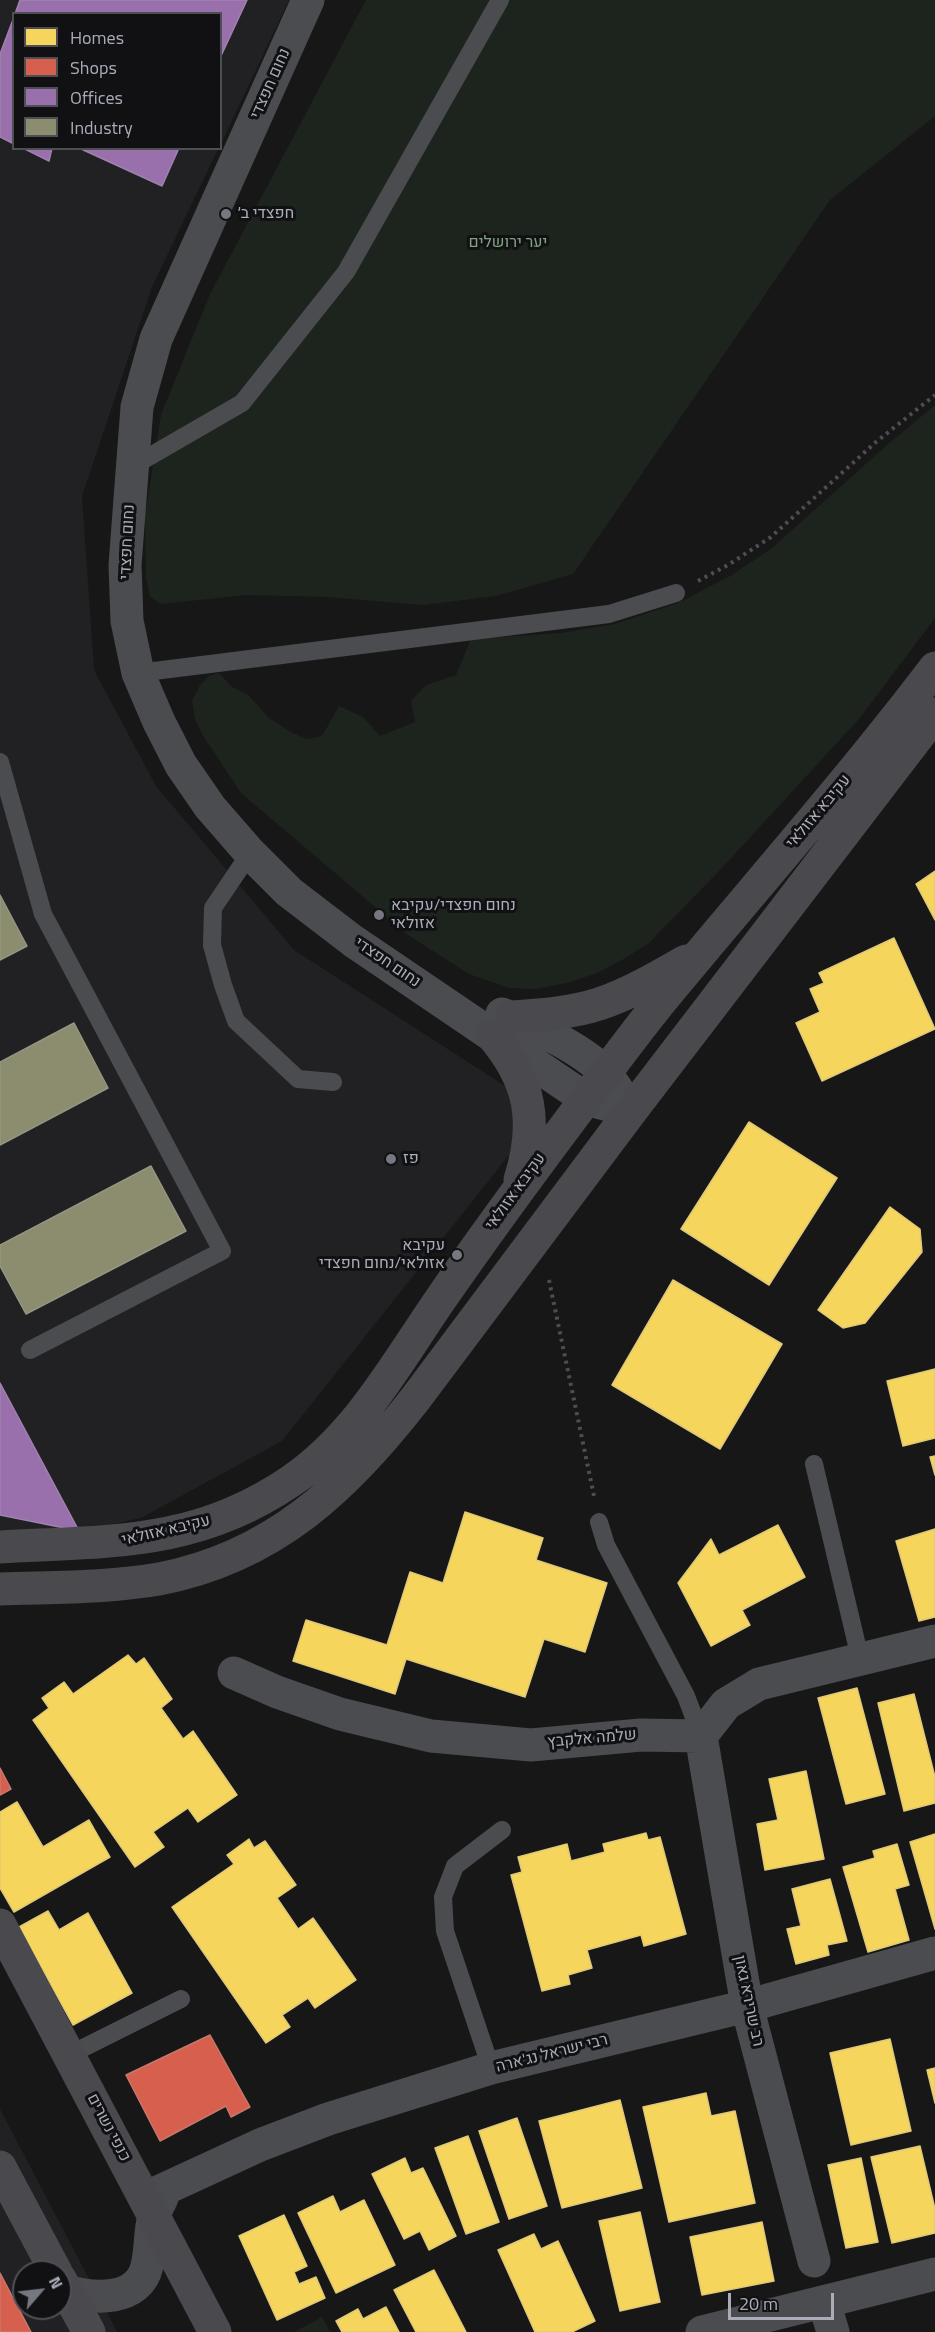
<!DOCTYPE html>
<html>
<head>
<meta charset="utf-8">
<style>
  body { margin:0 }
  #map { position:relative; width:935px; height:2332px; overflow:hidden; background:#171717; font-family:"Titillium Web",sans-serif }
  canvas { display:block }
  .legend { position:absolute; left:12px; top:12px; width:210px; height:138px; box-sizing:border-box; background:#111113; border:2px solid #4d4f55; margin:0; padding:8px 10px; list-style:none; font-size:18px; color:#a8adb8 }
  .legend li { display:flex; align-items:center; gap:12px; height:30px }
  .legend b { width:30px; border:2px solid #4d4f55 }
  .north { position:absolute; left:12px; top:2260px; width:60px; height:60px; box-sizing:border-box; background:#111113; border:2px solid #4d4f55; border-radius:50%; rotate:62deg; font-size:16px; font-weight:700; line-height:24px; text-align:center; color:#a8adb8 }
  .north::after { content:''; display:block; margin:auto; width:21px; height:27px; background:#757880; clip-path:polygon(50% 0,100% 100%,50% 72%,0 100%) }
  .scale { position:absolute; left:728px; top:2293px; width:106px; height:27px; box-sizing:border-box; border:3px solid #a8adb8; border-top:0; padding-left:8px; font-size:18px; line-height:21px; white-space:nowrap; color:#a8adb8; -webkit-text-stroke:4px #111113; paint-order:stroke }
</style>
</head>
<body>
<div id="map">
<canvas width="935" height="2332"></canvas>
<ul class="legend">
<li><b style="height:16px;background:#f6d55c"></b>Homes</li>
<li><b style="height:16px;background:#d6604d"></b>Shops</li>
<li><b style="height:16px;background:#9970ab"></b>Offices</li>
<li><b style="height:16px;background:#8c8c6e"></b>Industry</li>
</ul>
<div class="north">N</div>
<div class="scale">20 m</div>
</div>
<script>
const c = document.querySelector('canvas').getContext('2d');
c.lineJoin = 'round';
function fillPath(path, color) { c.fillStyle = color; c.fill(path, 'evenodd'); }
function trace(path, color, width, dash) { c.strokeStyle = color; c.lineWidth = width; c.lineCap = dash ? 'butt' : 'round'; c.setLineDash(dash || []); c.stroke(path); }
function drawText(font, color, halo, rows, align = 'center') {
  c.font = font + ' "Titillium Web",Heebo,sans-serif'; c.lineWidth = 6; c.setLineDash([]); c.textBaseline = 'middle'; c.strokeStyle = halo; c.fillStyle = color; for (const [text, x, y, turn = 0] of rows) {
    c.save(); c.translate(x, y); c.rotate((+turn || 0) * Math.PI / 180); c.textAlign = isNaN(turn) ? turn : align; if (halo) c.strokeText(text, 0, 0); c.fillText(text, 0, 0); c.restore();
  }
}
const built = new Path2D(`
  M0 0H289L221 144 220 14H14V148L218 149 152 287 82 496 94 670 156 786 294 950 544 1111 282 1441 141 1518 0 1548Z
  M0 2109 117 2332H0ZM24 2272H60V2308H24Z`);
const green = new Path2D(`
  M366 0H935V116L830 200 573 574 496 596 423 605 327 597 246 595 161 604 150 597 146 578 145 515 161 415 210 294Z
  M935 405V618L859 719 720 870 649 943 622 960 597 973 567 983 534 989 509 988 469 974 408 935 241 793 202 734 195 719 192 701 200 685 209 676 219 673 232 687 248 695 269 718 289 731 306 739 322 736 339 706 363 717 380 736 415 722 411 701 426 685 456 675 471 639 561 633 615 624 678 603 732 575 772 548 887 445Z
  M322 2317 330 2332H294Z`);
const homes = new Path2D(`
  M935 871V920L916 884Z
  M894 938 935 1029 822 1081 796 1023 820 1012 810 989 824 983 819 973Z
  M749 1122 837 1178 769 1285 681 1229Z
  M890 1207 920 1229 922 1252 865 1323 843 1328 818 1310Z
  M673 1280 782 1344 720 1449 612 1385Z
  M935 1369V1438L903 1446 887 1381Z
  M935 1456V1475L930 1457Z
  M465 1512 543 1538 536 1560 607 1583 585 1652 544 1639 525 1697 406 1659 395 1694 293 1661 306 1620 387 1645 410 1572 443 1583Z
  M778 1525 805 1577 742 1610 750 1625 711 1646 678 1583 711 1539 719 1555Z
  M935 1529V1617L919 1621 896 1541Z
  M128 1655 136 1664 144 1658 172 1699 161 1708 183 1739 193 1731 237 1795 198 1822 188 1808 153 1832 164 1847 135 1867 33 1720 49 1708 42 1698 64 1682 73 1694Z
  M857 1688 885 1794 846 1804 818 1698Z
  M914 1694 935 1777V1803L904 1811 878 1703Z
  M806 1771 824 1859 765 1870 757 1824 778 1820 769 1779Z
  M17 1802 43 1847 89 1820 110 1857 14 1912 0 1888V1812Z
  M646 1833 648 1840 660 1837 686 1934 644 1946 641 1935 587 1950 592 1968 568 1975 570 1984 542 1991 511 1875 522 1872 518 1857 567 1844 571 1861 605 1852 603 1844Z
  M935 1834V1929L910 1842Z
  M249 1839 254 1848 265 1841 296 1885 277 1898 298 1929 313 1918 356 1980 315 2008 308 1998 282 2015 290 2027 266 2043 172 1907 234 1864 227 1855Z
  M897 1844 909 1885 895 1889 909 1940 868 1952 843 1867 875 1858 873 1851Z
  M830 1879 847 1941 827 1945 829 1955 796 1964 787 1929 801 1926 792 1889Z
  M48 1911 59 1930 88 1913 132 1993 73 2025 19 1927Z
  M890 2039 911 2131 851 2145 830 2053Z
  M935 2068V2103L927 2070Z
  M706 2093 711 2116 735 2111 755 2203 669 2222 643 2107Z
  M620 2100 642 2188 562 2208 539 2121Z
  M517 2118 547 2206 509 2219 479 2131Z
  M468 2136 499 2222 466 2234 435 2148Z
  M920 2146 935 2209V2233L892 2243 871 2157Z
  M405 2158 411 2173 423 2168 456 2236 429 2250 420 2231 404 2239 372 2174Z
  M861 2158 878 2242 846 2248 828 2165Z
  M333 2196 340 2212 364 2200 395 2265 336 2293 298 2213Z
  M640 2212 660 2302 620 2311 599 2221Z
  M284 2215 307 2266 294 2272 299 2284 316 2277 325 2298 277 2320 239 2236Z
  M762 2222 774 2281 702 2295 690 2237Z
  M534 2234 541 2249 558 2241 595 2321 572 2332H535L498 2250Z
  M434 2270 466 2332H416L394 2290Z
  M386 2307 399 2332H342L336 2321 358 2309 363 2319Z`);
const shops = new Path2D(`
  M0 1768 11 1789 0 1795Z
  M210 2035 250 2107 231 2117 226 2106 160 2141 126 2075Z
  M0 2273 31 2332H0Z`);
const offices = new Path2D(`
  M20 0H247L220 58V14H15Z
  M14 17V144L0 137V54Z
  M23 148H52L49 161Z
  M79 148H179L162 186Z
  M0 1383 79 1531 0 1515Z`);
const industry = new Path2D(`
  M0 895 27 946 0 960Z
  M74 1023 108 1088 0 1145V1062Z
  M151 1166 186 1231 26 1314 0 1266V1245Z`);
const path = new Path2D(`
  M698 581 728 565 771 537 876 442 935 395
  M549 1280 594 1496`);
const lane = new Path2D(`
  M133 466 242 403 346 272 500 0
  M138 673 609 614 676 593
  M0 762 43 914 222 1251 30 1350
  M250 853 213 908 212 945 223 985 236 1021 298 1079 333 1082
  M814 1464 860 1658
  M599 1522 606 1545 686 1696 701 1736
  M69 2055 181 1999
  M491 2068 445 1931 443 1897 455 1866 502 1830`);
const street = new Path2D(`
  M308 0 156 339 137 407 125 565 127 621 138 673 159 722 181 765 210 807 250 853 289 892 353 941 586 1099 631 1111
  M502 1014C531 1024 586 1051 606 1074 612 1081 617 1090 622 1097
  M234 1673 277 1692 340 1714 431 1736 531 1745 641 1735 701 1736
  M701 1736 747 2006 814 2261
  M701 1736 726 1704 759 1684 935 1641
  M145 2198 260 2145 328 2119 491 2068 747 2006 935 1953
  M67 2291C93 2299 139 2302 147 2266 153 2241 147 2224 162 2198
  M824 2302 833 2332
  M702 2332 935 2274`);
const secondary = new Path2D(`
  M512 1017C541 1015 571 1013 599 1004 629 994 658 977 686 961
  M492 1035C531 1081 538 1122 520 1180
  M0 1547C109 1541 196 1546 291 1481 357 1436 396 1364 440 1300 482 1239 526 1179 571 1119 602 1078 632 1036 665 996 755 887 849 781 935 668
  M0 1589C53 1587 107 1588 159 1579 274 1557 347 1487 416 1398L631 1111 935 714
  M0 1925 215 2332
  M0 2167 56 2272
  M60 2279 89 2332`);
const markers = [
  [226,214,6,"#757880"],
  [379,915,6,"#757880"],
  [391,1159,6,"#757880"],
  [457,1255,6,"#757880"]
];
const streetNames = [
  ["נחום חפצדי",271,84,-66],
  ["נחום חפצדי",128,542,-87],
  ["עקיבא אזולאי",819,812,-50],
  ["נחום חפצדי",387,963,34],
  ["עקיבא אזולאי",516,1192,-54],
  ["עקיבא אזולאי",166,1531,-13],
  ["שלמה אלקבץ",592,1739,-5],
  ["רב שרירא גאון",748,2001,78],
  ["רבי ישראל נג'ארה",552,2054,-14],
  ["כנפי נשרים",108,2128,62]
];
const poiNames = [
  ["חפצדי ב׳",238,214],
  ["נחום חפצדי/עקיבא",391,906],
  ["אזולאי",391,924],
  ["פז",403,1159],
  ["עקיבא",445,1246,"right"],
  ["אזולאי/נחום חפצדי",445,1264,"right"]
];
const parkNames = [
  ["יער ירושלים",508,243]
];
fillPath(built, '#212123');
fillPath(green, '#1d241e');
fillPath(homes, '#f6d55c');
trace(homes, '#dfc978', 1.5);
fillPath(shops, '#d6604d');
trace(shops, '#c8776d', 1.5);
fillPath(offices, '#9970ab');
trace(offices, '#9e82af', 1.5);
fillPath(industry, '#8c8c6e');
trace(industry, '#949684', 1.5);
trace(path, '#4d4e52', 4, [3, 4.5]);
trace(lane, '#4b4c50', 18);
trace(street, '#4b4c50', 33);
trace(secondary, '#4a4a4e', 33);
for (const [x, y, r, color] of markers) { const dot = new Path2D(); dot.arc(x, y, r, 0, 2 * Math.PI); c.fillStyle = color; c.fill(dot); trace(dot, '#111113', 2); }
drawText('16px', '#a8adb8', '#111113', streetNames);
drawText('16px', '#a8adb8', '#111113', poiNames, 'left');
drawText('16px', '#7fa381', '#111113', parkNames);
</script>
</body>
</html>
